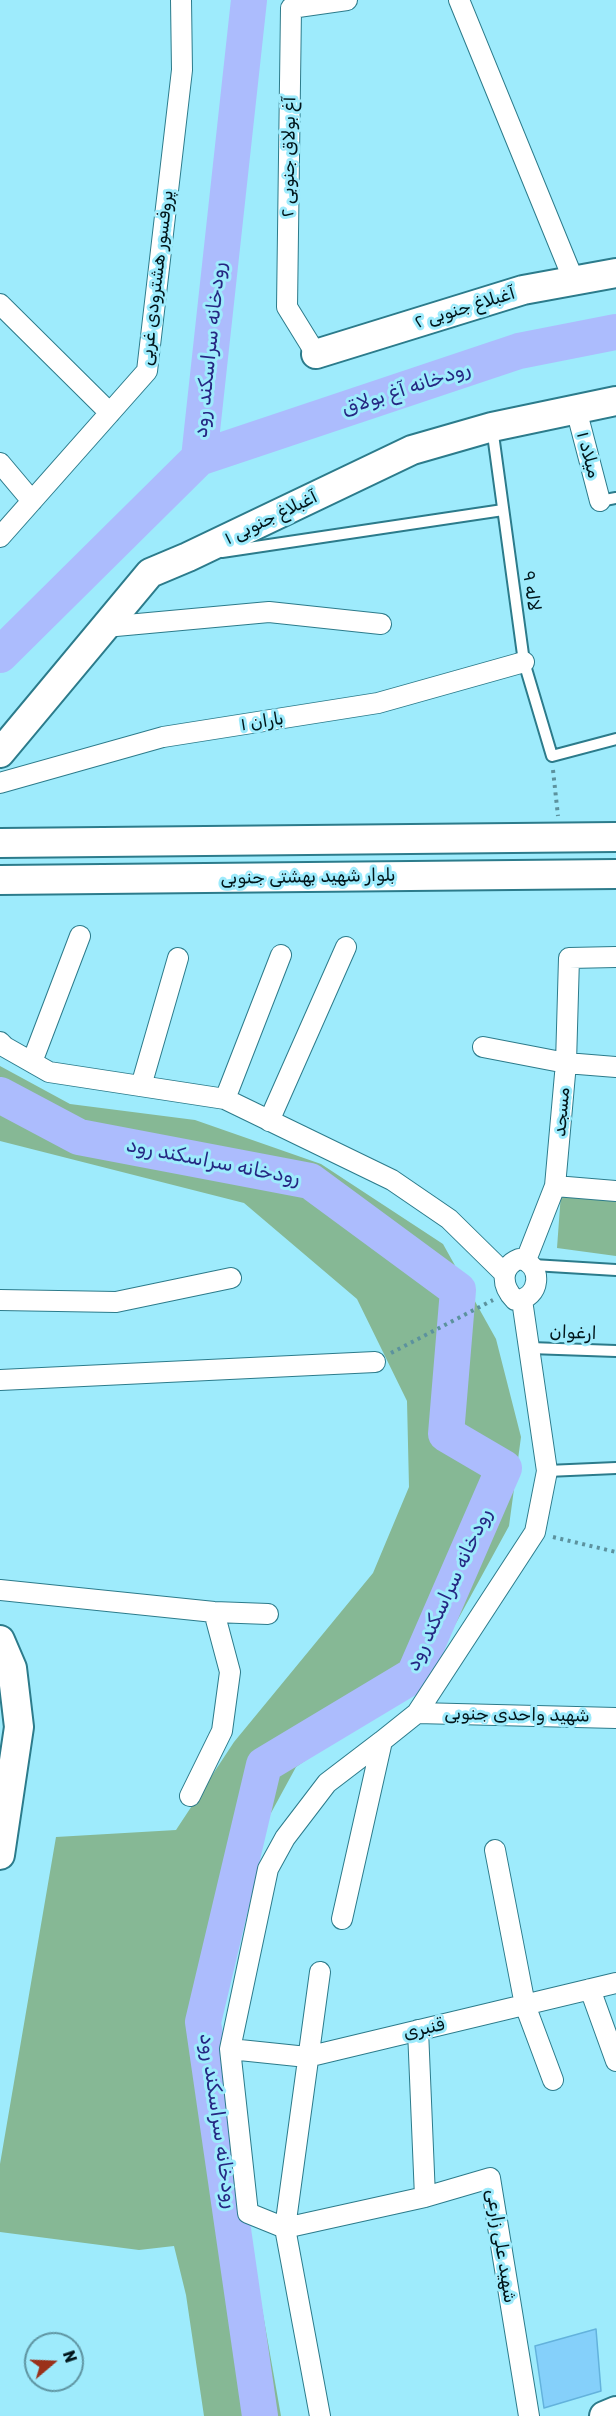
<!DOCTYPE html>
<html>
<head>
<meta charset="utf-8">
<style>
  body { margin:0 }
  #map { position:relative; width:616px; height:2416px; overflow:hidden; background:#9eebfc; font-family:Rubik,sans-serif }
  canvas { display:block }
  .north { position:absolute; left:24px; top:2332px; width:60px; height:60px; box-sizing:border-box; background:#9eebfc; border:2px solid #5f95a2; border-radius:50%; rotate:71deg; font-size:16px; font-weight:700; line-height:24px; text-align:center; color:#01151a }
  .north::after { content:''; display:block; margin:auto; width:21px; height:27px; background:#9a311a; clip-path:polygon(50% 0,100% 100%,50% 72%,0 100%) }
</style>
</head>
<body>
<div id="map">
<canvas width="616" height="2416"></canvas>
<div class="north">N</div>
</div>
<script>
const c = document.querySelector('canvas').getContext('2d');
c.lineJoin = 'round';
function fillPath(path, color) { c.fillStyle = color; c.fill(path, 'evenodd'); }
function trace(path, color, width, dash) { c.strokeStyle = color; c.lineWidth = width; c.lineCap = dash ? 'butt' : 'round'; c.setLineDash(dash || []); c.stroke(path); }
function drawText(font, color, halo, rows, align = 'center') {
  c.font = font + ' Rubik,Vazirmatn,sans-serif'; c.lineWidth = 6; c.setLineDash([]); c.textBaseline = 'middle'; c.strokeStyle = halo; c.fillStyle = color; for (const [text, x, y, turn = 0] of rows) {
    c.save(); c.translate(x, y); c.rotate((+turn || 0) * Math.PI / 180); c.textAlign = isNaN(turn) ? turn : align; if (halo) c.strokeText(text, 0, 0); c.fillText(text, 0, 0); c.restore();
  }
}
const green = new Path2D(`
  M0 1066 70 1104 195 1120 321 1164 443 1244 496 1339 521 1437 509 1526 427 1676 296 1767 259 1835 212 2026 281 2416H204L186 2295 174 2246 139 2250 0 2232V2164L56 1837 176 1830 234 1742 373 1573 409 1487 407 1401 357 1299 244 1203 0 1141Z
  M561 1193 616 1198V1256L557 1248Z`);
const river = new Path2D(`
  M199 458 519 351 616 332
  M0 655 199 458 249 0
  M0 1095 79 1137 310 1181 458 1290 446 1434 504 1468 414 1675 264 1765 203 2022 260 2416`);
const building = new Path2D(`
  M596 2329 601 2391 544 2408 535 2346Z`);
const path = new Path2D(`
  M553 770 558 816
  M391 1353 493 1300
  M553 1537 616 1552`);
const lane = new Path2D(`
  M492 427 524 662 552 756 616 739
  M600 501 616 498
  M222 552 503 510
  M533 1265 616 1270
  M530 1348 616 1351
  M547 1471 616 1468`);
const street = new Path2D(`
  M459 0 574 281
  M0 304 110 413
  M316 354 287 307 291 8 347 0
  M576 409 600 501
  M0 463 32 501
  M0 537 147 371 182 70 181 0
  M105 627 269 612 381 624
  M0 783 163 737 378 703 524 662
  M0 1042 5 1047 49 1072 225 1099 392 1180 449 1219 505 1274
  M483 1047 566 1063 616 1067
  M32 1062 80 936
  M141 1086 178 958
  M225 1099 281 955
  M269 1121 346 947
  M555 1186 616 1191
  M519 1259C544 1263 541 1300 515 1300 502 1287 499 1267 519 1259Z
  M526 1260 555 1186 566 1063 569 958 616 957
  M0 1300 116 1302 231 1278
  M0 1380 375 1362
  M0 1590 214 1612 268 1614
  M417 1713 616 1718
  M382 1741 327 1783 285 1838 268 1869 230 2049 248 2213 285 2228 425 2197 490 2178 529 2416
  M190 1796 222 1731 230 1672 214 1612
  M495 1850 525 2005 553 2080
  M342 1919 382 1741 417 1713 535 1532 547 1471 522 1300
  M590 1989 616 2061
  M418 2030 425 2197
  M230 2049 307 2057 616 1983
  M320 2416 285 2228 320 1972`);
const secondary = new Path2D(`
  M316 354 523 290 616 273
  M0 753 150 573 188 557 412 450 492 427 616 401
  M0 843 616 837
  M0 880 616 874
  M0 1640 12 1668 19 1727 0 1855
  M604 2416 616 2411`);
const streetNames = [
  ["آغ بولاق جنوبی ۲",289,157,-89],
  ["پروفسور هشترودی غربی",157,278,-83],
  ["آغبلاغ جنوبی ۲",465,308,-17],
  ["میلاد ۱",588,455,75],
  ["آغبلاغ جنوبی ۱",271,518,-26],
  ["لاله ۹",531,591,82],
  ["باران ۱",262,722,-9],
  ["بلوار شهید بهشتی جنوبی",308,877,-1],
  ["مسجد",562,1112,-85],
  ["ارغوان",573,1333,2],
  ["شهید واحدی جنوبی",517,1715,1],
  ["قنبری",424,2029,-13],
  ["شهيد علی زارعی",501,2246,81]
];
const waterNames = [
  ["رودخانه سراسکند رود",210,350,-84],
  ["رودخانه آغ بولاق",406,389,-18],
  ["رودخانه سراسکند رود",213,1162,11],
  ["رودخانه سراسکند رود",449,1590,-65],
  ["رودخانه سراسکند رود",218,2121,82]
];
fillPath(green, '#86b895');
trace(river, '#acbcfd', 36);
fillPath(building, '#85d0fa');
trace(building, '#63b2dc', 1.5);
trace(lane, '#2c7b8b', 14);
trace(street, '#2c7b8b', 22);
trace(secondary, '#2c7b8b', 32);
trace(path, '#5c929e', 4, [3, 4.5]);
trace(lane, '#fff', 10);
trace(street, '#fff', 20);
trace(secondary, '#fff', 28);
drawText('18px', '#01151a', '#9eebfc', streetNames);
drawText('italic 20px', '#252782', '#9eebfc', waterNames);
</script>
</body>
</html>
